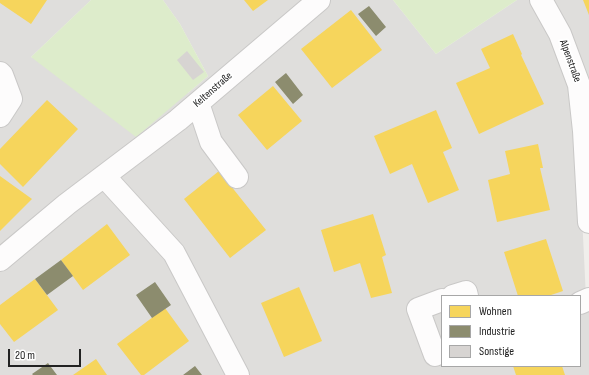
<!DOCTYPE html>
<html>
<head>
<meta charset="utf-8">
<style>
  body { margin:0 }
  #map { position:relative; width:589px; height:375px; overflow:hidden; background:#f0eeeb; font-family:"Sofia Sans Condensed",sans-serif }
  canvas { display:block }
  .legend { position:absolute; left:441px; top:295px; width:140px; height:72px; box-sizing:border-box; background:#fff; border:1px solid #a7a7a7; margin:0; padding:5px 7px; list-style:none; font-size:12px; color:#222 }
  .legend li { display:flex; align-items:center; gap:8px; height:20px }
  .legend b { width:20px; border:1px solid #a7a7a7 }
  .scale { position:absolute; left:8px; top:349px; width:73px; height:18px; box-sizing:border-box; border:2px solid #222; border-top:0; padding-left:5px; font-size:12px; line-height:14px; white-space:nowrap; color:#222; -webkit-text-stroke:3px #fff; paint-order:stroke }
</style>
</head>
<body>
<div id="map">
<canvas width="589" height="375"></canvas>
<ul class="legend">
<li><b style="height:11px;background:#f6d55c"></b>Wohnen</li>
<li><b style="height:11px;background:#8c8c6e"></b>Industrie</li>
<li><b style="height:11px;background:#d7d4d2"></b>Sonstige</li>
</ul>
<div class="scale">20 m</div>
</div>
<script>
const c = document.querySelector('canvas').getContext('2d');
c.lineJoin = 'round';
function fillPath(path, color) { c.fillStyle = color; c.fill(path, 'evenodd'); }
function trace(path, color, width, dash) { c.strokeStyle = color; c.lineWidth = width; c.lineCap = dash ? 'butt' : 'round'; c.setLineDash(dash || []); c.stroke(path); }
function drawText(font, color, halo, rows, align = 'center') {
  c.font = font + ' "Sofia Sans Condensed",sans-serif'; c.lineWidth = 4; c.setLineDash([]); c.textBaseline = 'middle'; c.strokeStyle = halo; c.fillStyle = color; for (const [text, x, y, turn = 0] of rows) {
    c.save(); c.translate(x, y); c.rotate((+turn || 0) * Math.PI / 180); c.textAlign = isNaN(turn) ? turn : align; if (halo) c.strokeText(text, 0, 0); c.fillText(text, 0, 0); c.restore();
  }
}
const residential = new Path2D(`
  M0 0H91L31 57 188 93 208 76 180 24 163 0H393L436 54 517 0H535L572 83 578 133 586 298 589 312V375H0ZM442 296H580V366H442Z
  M548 0H589V122Z`);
const grass = new Path2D(`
  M91 0H163L180 24 208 76 136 137 31 57Z
  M393 0H517L436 54Z`);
const homes = new Path2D(`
  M0 0H47L31 24 0 3Z
  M244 0H268L253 11Z
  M583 0H589V15Z
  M351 10 382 50 332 88 301 49Z
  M513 34 522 54 521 55 544 104 479 134 456 83 490 68 481 49Z
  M273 86 302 121 267 150 238 115Z
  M47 100 78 129 23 187 0 164V149Z
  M436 110 452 148 443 152 459 190 428 203 412 164 390 174 374 136Z
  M538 144 543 168H540L550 210 497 222 488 180 510 174 505 151Z
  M219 171 266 230 230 258 184 199Z
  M0 176 32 199 0 231Z
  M373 214 386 255 382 257 392 293 371 298 360 263 334 272 321 230Z
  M107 224 130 255 83 290 61 260Z
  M546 239 563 291 548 296H518L504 252Z
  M35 279 58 310 14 342 0 324V305Z
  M299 287 322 341 284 357 261 303Z
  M165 308 189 341 144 375H141L117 344Z
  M96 359 107 375H73Z
  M513 366H562L565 375H516Z`);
const industry = new Path2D(`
  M369 6 386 27 376 36 358 14Z
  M286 73 303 95 293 104 275 82Z
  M61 260 73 276 47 295 35 279Z
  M155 282 171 305 152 318 136 295Z
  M48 363 57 375H33L32 374Z
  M195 366 202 375H183Z`);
const building = new Path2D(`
  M187 51 204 72 193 80 177 60Z`);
const minor = new Path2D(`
  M541 0 560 34 579 85 584 131 589 222
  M0 73 2 75 11 99 0 116
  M198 103 211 142 237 177
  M104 176 174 253 238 375
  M0 260 67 204 178 120 319 0
  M453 296 466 292 467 296
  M442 300 418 309 435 355 442 352
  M580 303 589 299`);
const streetNames = [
  ["Alpenstraße",570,61,70],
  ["Keltenstraße",213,90,-41]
];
fillPath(residential, '#dfdedc');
fillPath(grass, '#ddeccb');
fillPath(homes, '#f6d55c');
fillPath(industry, '#8c8c6e');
fillPath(building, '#d7d4d2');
trace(minor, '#c9c8c7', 24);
trace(minor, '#fdfcfc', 22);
drawText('11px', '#222', '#fff', streetNames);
</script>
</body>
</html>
